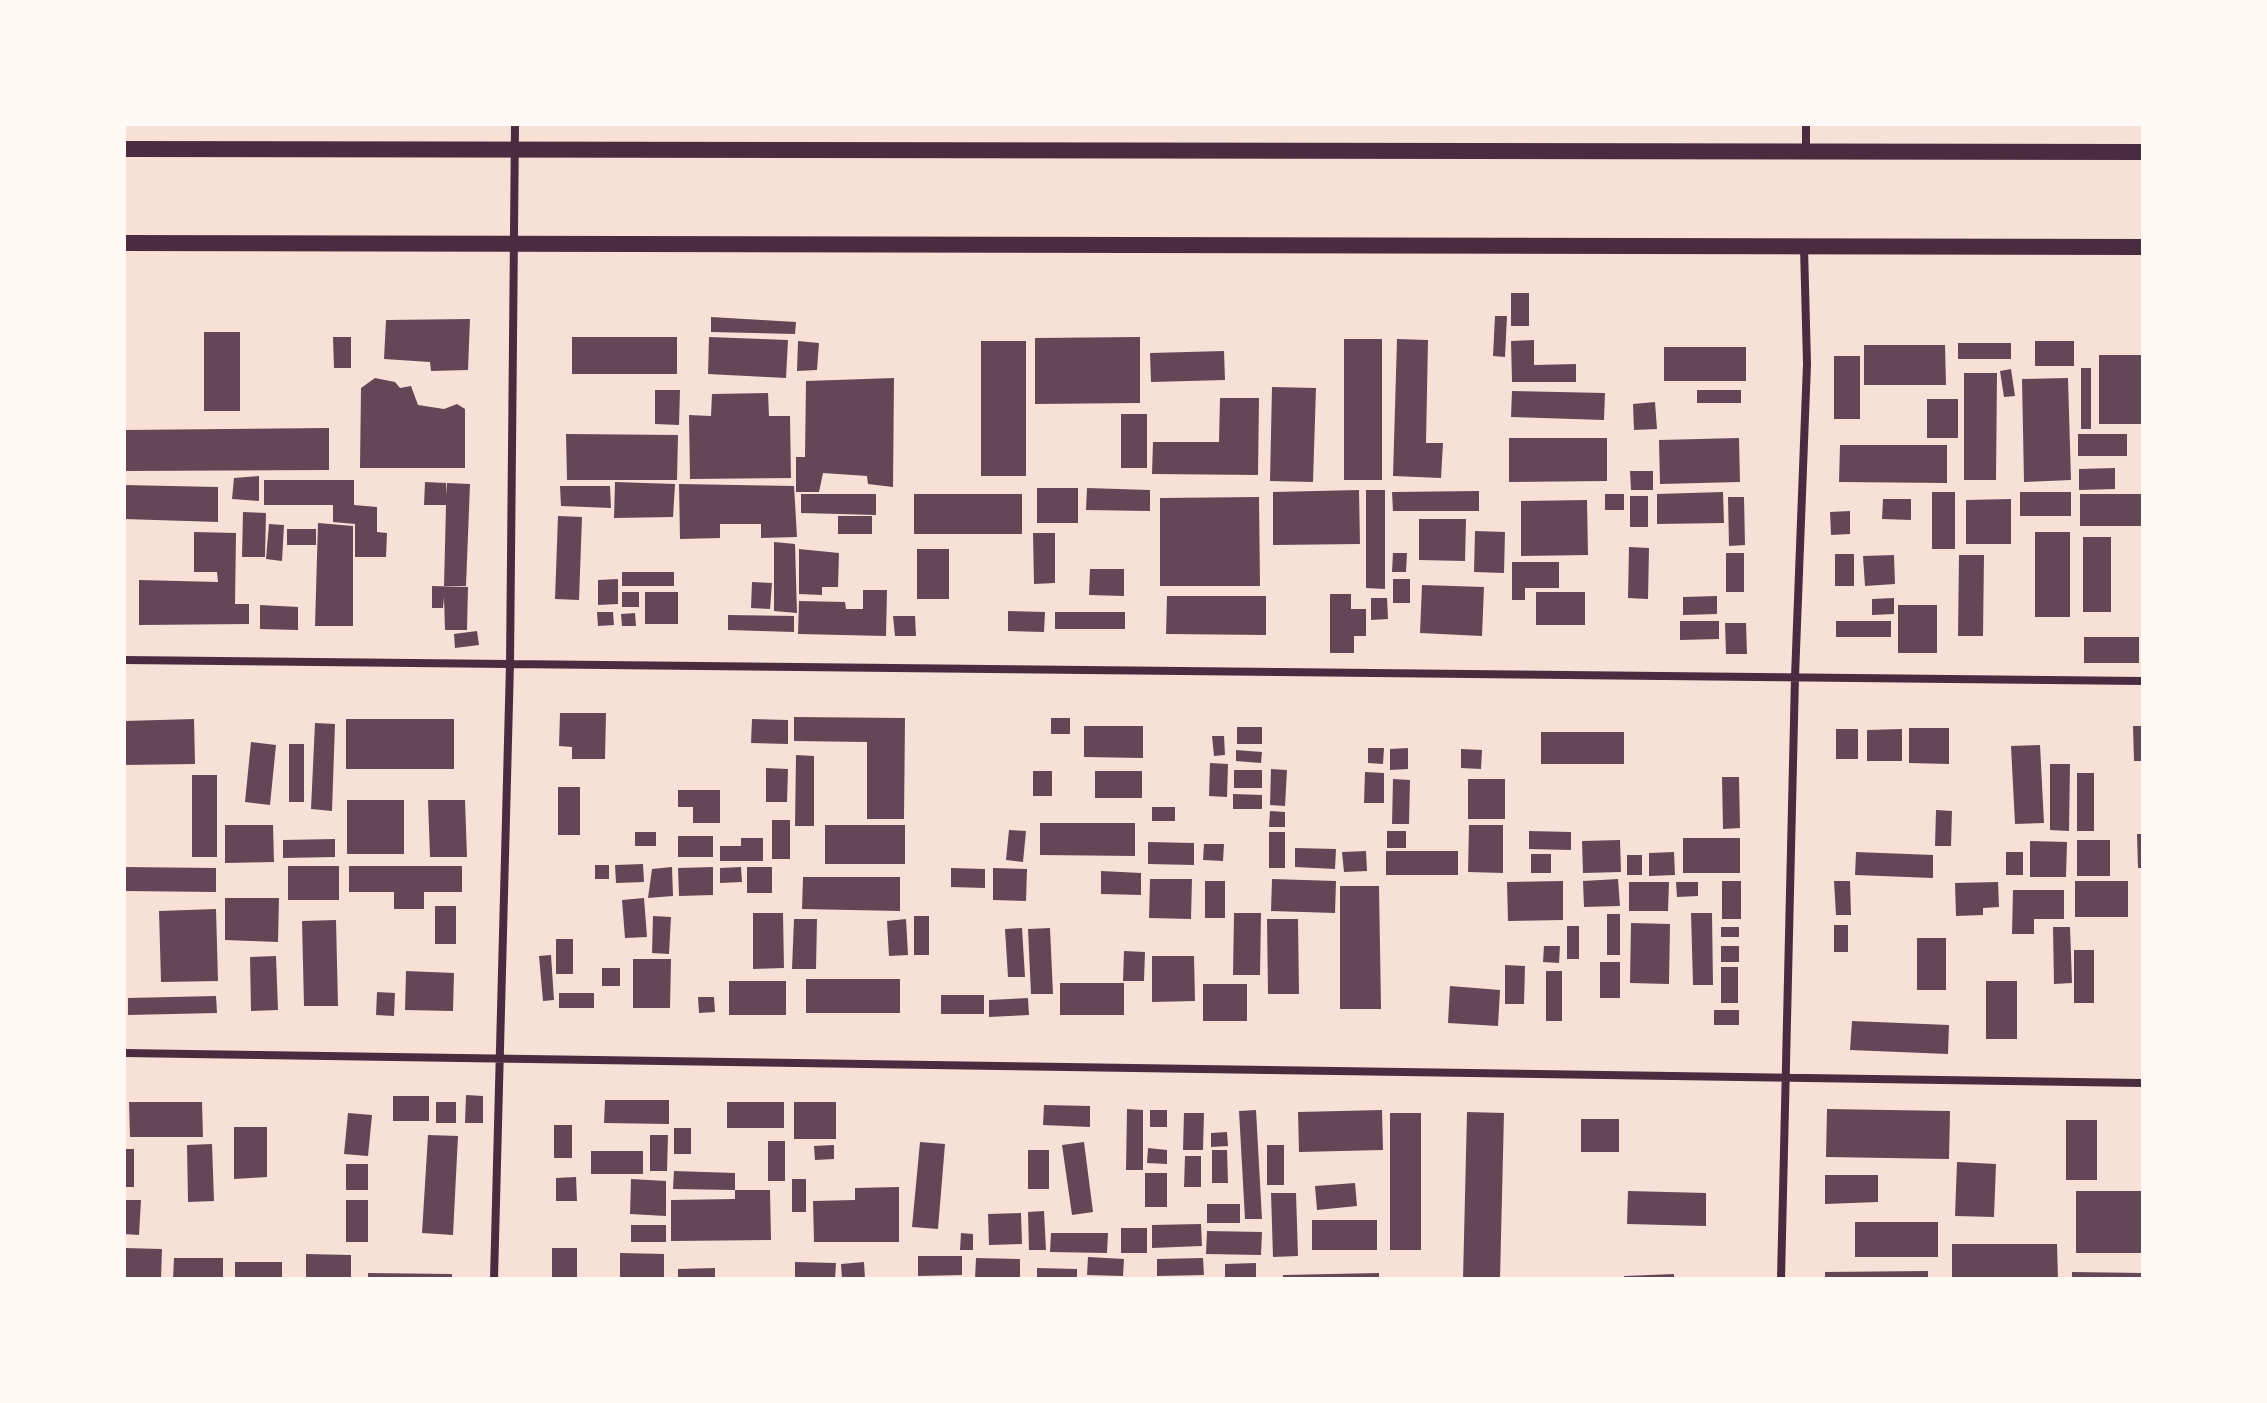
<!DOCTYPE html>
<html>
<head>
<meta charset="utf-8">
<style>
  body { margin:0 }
  #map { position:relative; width:2267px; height:1403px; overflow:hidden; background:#f7e1d7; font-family:"Work Sans",sans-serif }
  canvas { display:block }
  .frame { position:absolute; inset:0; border:126px solid #fffaf5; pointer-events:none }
</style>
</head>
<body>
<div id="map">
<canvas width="2267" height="1403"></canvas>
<div class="frame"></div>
</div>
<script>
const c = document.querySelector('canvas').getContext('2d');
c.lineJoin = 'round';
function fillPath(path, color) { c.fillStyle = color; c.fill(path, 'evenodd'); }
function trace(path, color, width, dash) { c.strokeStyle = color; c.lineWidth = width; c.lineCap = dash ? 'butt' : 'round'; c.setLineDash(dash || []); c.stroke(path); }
const building = new Path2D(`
  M1511 293H1529V326H1511Z
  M1495 316H1507L1505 357 1493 356Z
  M711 317 796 322 795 334 711 332Z
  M470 319 468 370 431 371 430 362 384 359 386 320Z
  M204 332H240V411H204Z
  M333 337H351V368H334Z
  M572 337H677V374H572Z
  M709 337 788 340 786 378 708 374Z
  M1140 337V403L1035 404V338Z
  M1344 339H1382V480H1344Z
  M1397 339 1428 340 1426 443H1443L1441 478 1393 476Z
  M1534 340V365L1576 364V382H1512L1511 341Z
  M798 341 819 343 817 370 797 371Z
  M981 341H1026V476H981Z
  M2035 341H2074V366H2035Z
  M1958 343H2011V359H1958Z
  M1864 345H1945L1946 385H1864Z
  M1664 347H1746V381H1664Z
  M1224 351 1225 380 1151 382 1150 353Z
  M2099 355H2143V424H2099Z
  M1834 356H1860V419H1834Z
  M2081 368H2091V429H2081Z
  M2011 369 2015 396 2004 397 2000 371Z
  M1964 373H1997L1996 480H1964Z
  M375 378 395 382 400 388 411 386 418 405 444 409 457 404 465 409V468H360L361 388Z
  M894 378 893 487 868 484 867 476 823 473 819 492H796V457H805L806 381Z
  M2068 378 2071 480 2024 482 2022 379Z
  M1272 387 1316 388 1313 482 1270 481Z
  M655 390H680L679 425 655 424Z
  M1697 390H1741V403H1697Z
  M1512 391 1605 393 1604 420 1511 417Z
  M768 393 769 416H790L791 478 690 479 689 415 711 416 712 394Z
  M1220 398H1259L1258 475 1152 474 1153 442H1219Z
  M1927 399H1958V438H1927Z
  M1655 402 1657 429 1634 430 1633 404Z
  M1121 414H1147V468H1121Z
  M329 428V470L124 471V430Z
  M566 434 678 435 677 480H567Z
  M2078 434H2127V456H2078Z
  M1509 438H1607V481L1509 482Z
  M1739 438 1740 482 1660 484 1659 440Z
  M1840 445H1947V483L1839 482Z
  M2115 468V489L2079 490V469Z
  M1630 471H1653V490H1631Z
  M259 476V501L232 499 234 478Z
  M264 480H354V505L377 507V532L387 533 386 557H355V524L333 522V505H264Z
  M425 482 446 483V495L447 483 470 484 466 586H444L446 505H424Z
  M615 482 675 484 673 517 614 518Z
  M679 484 794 486 797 537 761 538V524H720V538L680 539Z
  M124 485 218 487V522L124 519Z
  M560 486H610L611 508 561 506Z
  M1037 488H1078V523H1037Z
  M1087 488 1150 490V511L1086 510Z
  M1359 490 1360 544 1273 545V492Z
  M1366 490H1385V589L1366 588Z
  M1479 491V511H1393L1392 492Z
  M1723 492 1724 523 1657 524V494Z
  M1932 492H1955V549H1932Z
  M2020 492H2071V516H2020Z
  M801 494H876V515L801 513Z
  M914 494H1022V534H914Z
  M1605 494H1624V510H1605Z
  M2080 494H2143V526H2080Z
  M1630 496H1648V527H1630Z
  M1259 497 1260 586H1160V498Z
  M1728 497H1744L1745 545 1729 546Z
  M1883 499H1911V520L1882 519Z
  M2011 499V544H1966V500Z
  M1587 500 1588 555 1521 556V501Z
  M1850 511V534L1831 535 1830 512Z
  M243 512 266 513 265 557H242Z
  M558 516 582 517 579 600 555 599Z
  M838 516H872V534H838Z
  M1419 519H1466L1465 561 1419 560Z
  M318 523 353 526V626H315Z
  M269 524 284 525 282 561 266 559Z
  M287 529H316V545H287Z
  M1475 531 1505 532 1504 573 1474 572Z
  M194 532 236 533 235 604H249V624L139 625V580L218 582 217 572H194Z
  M2035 532H2070V617H2035Z
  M1033 533H1055V583L1034 584Z
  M2083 537H2111V612H2083Z
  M774 542 795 544 797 613 774 611Z
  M1629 547 1649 548 1648 599 1628 598Z
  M799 549 839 553 838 587H822V595L799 594Z
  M917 549H949V599H917Z
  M1393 553H1407L1406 572H1392Z
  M1726 553H1744V592H1726Z
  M1835 554H1854V586H1835Z
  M1894 555 1895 584 1865 586 1863 556Z
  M1959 555H1984L1983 636H1958Z
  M1512 562H1559V588H1525V600H1512Z
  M1090 569H1124V596L1089 595Z
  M622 572H674V586H622Z
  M618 579V604L598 605V580Z
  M1393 579H1410V603H1393Z
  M752 582 772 583 770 609 751 608Z
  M1422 585 1484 587 1482 636 1420 633Z
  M432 586 468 587 467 630H445L444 597 443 608H432Z
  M863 590H887L886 636 798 634 799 601 845 602 846 609H863Z
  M622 592H639V607H622Z
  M645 592H678V624H645Z
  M1536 592H1585V625H1536Z
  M1330 594H1351V609H1366V636H1354V653H1330Z
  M1167 596H1266V635L1166 634Z
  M1717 596V614L1683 615V597Z
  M1371 598H1387L1388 619 1371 620Z
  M1894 598V614L1872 615V599Z
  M260 605 298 607V630L260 629Z
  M1898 605H1937V653H1898Z
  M1008 611 1045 612 1044 632 1008 631Z
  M597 612H613L614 625 598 626Z
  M1055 612H1125V629H1055Z
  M635 613 636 626H622L621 614Z
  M728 615 794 616V632L728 630Z
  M893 616H915L916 636H895Z
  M1680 621H1719V639L1680 640Z
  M1836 621H1891V637H1836Z
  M1725 623H1746L1747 654H1726Z
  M477 631 479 645 455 648 454 634Z
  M2084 637H2139V663H2084Z
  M560 713H606L605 759H572V747L559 746Z
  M794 717 905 718 904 819H867V742L794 741Z
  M1051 718H1070V734H1051Z
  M194 719 195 764 124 765V721Z
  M346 719H454V769H346Z
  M752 719 788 720V744L751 743Z
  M315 723 335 724 332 811 311 809Z
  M1084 726H1143V758L1084 757Z
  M2133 726H2143V761H2134Z
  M1237 727H1262V744H1237Z
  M1909 728H1949V764L1909 763Z
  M1836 729H1858V759H1836Z
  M1902 729V761H1867V730Z
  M1541 732H1624V764H1541Z
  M1212 736H1224L1225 755 1214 756Z
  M251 742 276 745 270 805 245 802Z
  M289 744H304V802H289Z
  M2040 745 2044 823 2015 824 2011 746Z
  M1368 748H1384L1383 764 1368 763Z
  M1408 748V769L1390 770V749Z
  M1461 749 1482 750 1481 769 1461 768Z
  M1236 750 1262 752 1261 763 1236 761Z
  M796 755 814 756V826H795Z
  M1210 763 1228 764 1227 797 1209 796Z
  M2050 764H2070L2069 831 2050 830Z
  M766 768 788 769 787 802H766Z
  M1271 769 1287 770 1285 806 1270 805Z
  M1234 770H1262V788H1234Z
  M1033 771H1052V796H1033Z
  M1095 771H1142V798H1095Z
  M1365 772 1384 773V803H1364Z
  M2077 773H2094V831H2077Z
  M192 775H217V857H192Z
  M1722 777H1739L1740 828 1723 829Z
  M1393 779 1410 780 1409 824H1392Z
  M1468 779H1505V819H1468Z
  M558 787H580V835H558Z
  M678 790H720V823H693V807H678Z
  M1233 794 1262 795V809H1233Z
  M347 800H404V854H347Z
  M428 800H465L467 857H430Z
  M1152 807H1175V821H1152Z
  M1936 810 1952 811 1951 846H1935Z
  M1270 811 1285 812V827H1269Z
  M772 820H790V859H772Z
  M1040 823H1135V856L1040 855Z
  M225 825H273L274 862 225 863Z
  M825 825H905V864H825Z
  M1469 825H1503V873L1468 872Z
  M1009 830 1026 831 1023 862 1006 860Z
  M1387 831H1406V848H1387Z
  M1529 831 1571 832V850L1529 849Z
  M635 832H656V846H635Z
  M1269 832H1285V868H1269Z
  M2137 834H2143V868H2138Z
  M678 836H713V857H678Z
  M741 838H763V861H720V846H741Z
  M1683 838H1740V873H1683Z
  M335 839V857L283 858V840Z
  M1620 840 1621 872 1583 873 1582 841Z
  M2077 840H2110V876H2077Z
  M2030 841 2067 842 2066 877H2030Z
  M1148 842 1194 843V865L1148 864Z
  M1204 844H1224L1223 861 1203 860Z
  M1295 848 1336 849 1335 869 1295 867Z
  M1366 851 1367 871 1344 872 1342 852Z
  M1386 851H1458V875H1386Z
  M1674 852 1675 875 1649 876V853Z
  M1856 852 1933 855V878L1855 875Z
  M2006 852H2023V875H2006Z
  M1531 854H1551V873H1531Z
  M1627 855H1642V875H1627Z
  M643 864 644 882 616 883 615 865Z
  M595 865H609V879H595Z
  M288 866H339V900H288Z
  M349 866H462V892H424V909H394V892H349Z
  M124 867 216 868V892L124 891Z
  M672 867 673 896 648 898 652 869Z
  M713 867V895L679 896 678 868Z
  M741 867 742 882 720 883V868Z
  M747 867H772V893H747Z
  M951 868 985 869V888L951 887Z
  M993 868 1027 869 1026 901 993 900Z
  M1101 871 1141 873V895L1101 894Z
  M803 877H900V911L802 909Z
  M1150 879H1192L1191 919 1149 918Z
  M1272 879 1336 881 1335 913 1271 911Z
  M1618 879 1620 906 1584 907 1583 881Z
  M1205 881H1225V918H1205Z
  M1563 881V920L1508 921 1507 882Z
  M1722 881H1741V919H1722Z
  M1834 881H1850L1851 915H1836Z
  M2075 881H2128V917H2075Z
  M1629 882H1669L1668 911H1629Z
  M1676 882H1698V896L1677 897Z
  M1998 882 1999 907 1983 908V915L1956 916 1955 883Z
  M1340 886H1379L1381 1009H1340Z
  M2013 890H2064V919H2034V934H2012Z
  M225 898H279L278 942 225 940Z
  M644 898 647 937 625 938 622 900Z
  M435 906H456V944H435Z
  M216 909 218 981 161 982 159 911Z
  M753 913H783L784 968 753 969Z
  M1234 913H1261L1260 975H1233Z
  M1691 913H1712L1713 985H1693Z
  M1607 914H1620V955H1607Z
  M653 916 671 917 669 954 652 953Z
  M914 916H929V955H914Z
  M794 919H817L816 969H792Z
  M906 919 908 955 889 956 887 921Z
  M1267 919H1298L1299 994H1268Z
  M336 920 338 1006H304L302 921Z
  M1631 923 1670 924 1669 984 1630 983Z
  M1834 925H1848V952H1834Z
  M1567 926H1579V959H1567Z
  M1721 927H1739V937H1721Z
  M2053 927H2070L2072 983 2054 984Z
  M1022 928 1025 977H1008L1005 929Z
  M1050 928 1053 994H1031L1028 929Z
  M1917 938H1946V990H1917Z
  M556 939H573V974H556Z
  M1544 946H1560L1559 963 1543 962Z
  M1721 946H1739V962H1721Z
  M2074 950H2094V1003H2074Z
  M1124 951 1145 952 1144 981H1123Z
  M551 955 554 1000 543 1001 539 956Z
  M276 956 278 1010 251 1011 250 957Z
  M1152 956H1194L1195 1001 1152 1002Z
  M633 959H671L670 1008H633Z
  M1600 962H1620V998H1600Z
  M1505 965 1525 966 1524 1004H1505Z
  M1721 967H1738V1003H1721Z
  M602 968H620V986H602Z
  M406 971 454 973 453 1011 405 1010Z
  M1546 971H1562V1021H1546Z
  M806 979H900V1013H806Z
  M729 981H786V1015H729Z
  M1986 981H2017V1039H1986Z
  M1060 983H1124V1015H1060Z
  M1203 984H1247V1021H1203Z
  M1450 986 1500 990 1498 1026 1448 1023Z
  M377 992 395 993 394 1016 376 1015Z
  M559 993H594V1008H559Z
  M941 995H984V1014H941Z
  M216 996 217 1013 128 1015V998Z
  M698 997H714L715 1012 699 1013Z
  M1028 998 1029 1015 989 1017V1000Z
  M1714 1010H1739V1025H1714Z
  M1852 1021 1949 1025 1948 1054 1850 1050Z
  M466 1095 483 1096V1123H465Z
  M393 1096H429V1121H393Z
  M605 1100H669V1124L604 1123Z
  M129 1102H202L203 1137H130Z
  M436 1102H456V1123H436Z
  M727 1102H784V1128H727Z
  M794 1102H836V1139H794Z
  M1044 1105 1090 1106V1127L1043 1125Z
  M1127 1109 1143 1110V1170H1126Z
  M1827 1109 1950 1111 1949 1159 1826 1157Z
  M1150 1110H1167V1127H1150Z
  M1256 1110 1262 1219H1245L1239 1111Z
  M1382 1110 1383 1150 1299 1152 1298 1112Z
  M1467 1112 1504 1113 1500 1279H1463Z
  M348 1113 372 1115 368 1156 344 1154Z
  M1184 1113H1204L1203 1150H1183Z
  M1390 1113H1421V1250H1390Z
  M1581 1119H1619V1152H1581Z
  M2066 1120H2097V1180H2066Z
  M554 1125H572V1158H554Z
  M234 1127H267V1177L234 1179Z
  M674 1128H691V1154H674Z
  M1227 1132 1228 1146 1211 1147V1133Z
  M428 1135 458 1136 453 1235 422 1233Z
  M650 1135H668L667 1171H650Z
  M768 1141H785V1181H768Z
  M920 1142 945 1144 938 1229 912 1227Z
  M1084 1142 1093 1212 1072 1215 1062 1145Z
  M212 1144 214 1201 188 1202 187 1145Z
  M834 1145V1159L815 1160 814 1146Z
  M1267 1145H1284V1185H1267Z
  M1148 1148 1167 1150V1164L1147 1163Z
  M124 1149H134V1187H124Z
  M1028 1150H1049V1189H1028Z
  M1212 1150H1227L1228 1183H1212Z
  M591 1151H643V1174H591Z
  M1185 1156H1201V1187H1184Z
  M1957 1162 1996 1164 1994 1217 1955 1216Z
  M346 1164H368V1190H346Z
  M674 1171 735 1173V1190H770L771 1240 671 1241V1200L735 1199V1190L673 1189Z
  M1145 1173H1167V1207H1145Z
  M1825 1175H1878V1202L1825 1204Z
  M576 1177 577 1201H556V1178Z
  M631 1179 666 1181V1216L630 1214Z
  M792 1179H806V1212H792Z
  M1355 1183 1357 1206 1317 1210 1315 1186Z
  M899 1187V1242H814L813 1201 855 1200V1188Z
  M1628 1191 1706 1193V1226L1627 1224Z
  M2076 1191H2143V1253H2076Z
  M1271 1193H1296L1298 1256 1273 1257Z
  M124 1200H141L139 1235 124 1234Z
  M346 1200H368V1242H346Z
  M1207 1204H1240V1223H1207Z
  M1044 1211 1046 1250H1029L1028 1212Z
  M1021 1213 1022 1244 989 1245 988 1214Z
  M1312 1220H1377V1250H1312Z
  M1855 1222H1938V1257H1855Z
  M1201 1224 1202 1246 1152 1248V1225Z
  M631 1225H666V1242H631Z
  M1121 1228H1147V1253H1121Z
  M1207 1231 1262 1232 1261 1255 1206 1254Z
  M961 1233 973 1234V1250H960Z
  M1051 1233H1108L1107 1253 1050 1252Z
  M1952 1244H2057L2058 1279H1952Z
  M124 1248 162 1249 161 1279H124Z
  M552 1248H577V1279H552Z
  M620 1253 664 1254V1279H620Z
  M306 1254 351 1255V1279H306Z
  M918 1256H962V1275L918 1276Z
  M1088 1257 1124 1259 1123 1276 1087 1275Z
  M174 1258H223V1279H173Z
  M976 1258 1020 1259V1279H975Z
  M1203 1258 1204 1275 1157 1276V1259Z
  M235 1262H282V1279H235Z
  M795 1262 836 1263 835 1279H795Z
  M864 1262 865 1279H842L841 1264Z
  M1256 1263V1279H1225V1264Z
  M715 1268V1279H678V1269Z
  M1037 1268 1077 1269V1279H1037Z
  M1928 1271V1279H1825V1272Z
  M2072 1272 2143 1273V1279H2072Z
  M368 1273 452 1274V1279H368Z
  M1379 1273V1279H1283V1275Z
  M1674 1274V1279H1624V1276Z`);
const minor = new Path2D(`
  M1806 151V124
  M124 660 2143 681
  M124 1053 2143 1083
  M494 1279 510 664 515 124
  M1781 1279 1795 677 1807 364 1804 247`);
const secondary = new Path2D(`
  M124 149 2143 152
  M124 243 2143 247`);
fillPath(building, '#644757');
trace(minor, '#4a2c40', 8);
trace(secondary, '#4a2c40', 16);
</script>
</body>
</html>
